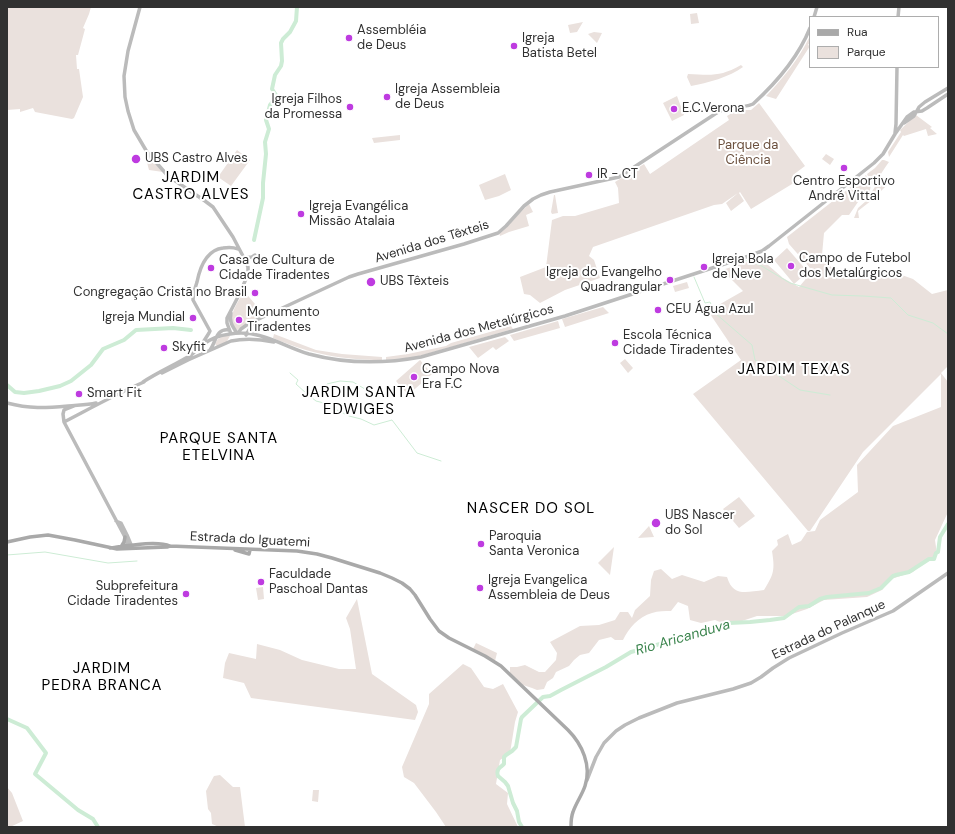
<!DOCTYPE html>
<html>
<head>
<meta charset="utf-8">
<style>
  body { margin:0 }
  #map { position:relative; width:955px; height:834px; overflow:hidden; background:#fff; font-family:"DM Sans",sans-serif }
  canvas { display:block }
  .frame { position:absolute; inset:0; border:8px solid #313131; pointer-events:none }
  .legend { position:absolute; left:809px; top:16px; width:130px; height:52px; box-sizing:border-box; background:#fff; border:1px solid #adadad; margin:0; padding:5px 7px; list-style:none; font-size:12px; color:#313131 }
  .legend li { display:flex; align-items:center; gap:8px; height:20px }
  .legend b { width:20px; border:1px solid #adadad }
</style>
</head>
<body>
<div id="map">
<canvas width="955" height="834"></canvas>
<div class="frame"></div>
<ul class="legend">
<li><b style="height:5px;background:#a9a9a9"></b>Rua</li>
<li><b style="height:11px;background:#eae1dd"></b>Parque</li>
</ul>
</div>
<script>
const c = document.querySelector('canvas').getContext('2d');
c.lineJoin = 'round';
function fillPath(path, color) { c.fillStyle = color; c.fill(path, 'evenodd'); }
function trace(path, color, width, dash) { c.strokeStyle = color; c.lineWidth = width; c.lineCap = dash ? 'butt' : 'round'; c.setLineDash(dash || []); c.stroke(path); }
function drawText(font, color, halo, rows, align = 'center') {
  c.font = font + ' "DM Sans",sans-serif'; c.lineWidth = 4; c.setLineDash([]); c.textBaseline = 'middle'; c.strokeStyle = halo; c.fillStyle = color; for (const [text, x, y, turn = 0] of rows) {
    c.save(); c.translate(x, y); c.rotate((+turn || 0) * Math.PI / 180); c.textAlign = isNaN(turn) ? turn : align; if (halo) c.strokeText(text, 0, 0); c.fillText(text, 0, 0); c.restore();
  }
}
const green = new Path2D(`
  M7 7H91L89 14 83 28 85 29 78 55H76L77 69H79L83 97 74 118 72 119 35 112 33 108 20 112V109L7 110Z
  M697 13 699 23 691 24 690 14Z
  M583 22 577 32 570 33 568 25Z
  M594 32 602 33 597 43 588 34Z
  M810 36V42L808 45 810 46 776 99 766 96C785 76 798 60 810 36Z
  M741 65 743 67C730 77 707 83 691 86L687 77 688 74C711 75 720 77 741 65Z
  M677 96 684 115 672 121 663 103Z
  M759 103 805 166 793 175 797 181 751 209 740 192 739 193 744 201 731 211 726 203 738 193 722 204 714 205 593 247 589 256 594 260 600 278 565 290 540 303 530 295 524 294 520 277 546 267 552 220 563 216H575L619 203 618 188 615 182 644 164 650 174 729 120 727 116 737 110H751Z
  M916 115 932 127 930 128 937 134 928 136 926 129 904 136 903 135 889 157 888 152 901 132 900 130Z
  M400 135V140L374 143 372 138Z
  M237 150 250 160 231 186 218 177Z
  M144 151 163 172 149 170Z
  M826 154 834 159 830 165 822 159Z
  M882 160H884L889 162C883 170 879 178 872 185L867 174 875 168Z
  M505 174 511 190 499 196 485 200 479 185Z
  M866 175 871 185 870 190 858 202 849 215H842L824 233 822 255 832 268 896 273 913 279 932 294 948 290V366L941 373 948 382V512L935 540 937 554 934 559 920 564 913 572 891 579 882 590 867 597 824 600 807 609 786 616H757L742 621 725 624 715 620 701 623 690 620 688 606 678 602 671 611C665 611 658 611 652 613 638 617 629 628 623 640H615L611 637 599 640 589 653 580 655 574 660 569 666 556 672 553 678 547 682 544 689 537 690 532 688 523 685 510 673V667H517L525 665 539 672H545L556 660 557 653 550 642 580 626 599 625 615 620 620 612H628L632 618 635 610 650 596 651 580 654 571 661 569 672 579 682 575 704 582 718 576 727 577C733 597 746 592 764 590 774 574 775 570 772 551L778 545 777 540 788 534 792 545 801 541 807 532 815 531 820 520 858 492 857 465 893 426 941 407V374L863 452 810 531H808L693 394 741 360 708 311 743 291 722 270 754 260 768 265 783 278 799 287 810 274V268L789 244 787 237Z
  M890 179 892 180 872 200 858 211 859 218H854L858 208 866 201 878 182 884 185Z
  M554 195H555L558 213 552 214 551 212Z
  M529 204 533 212 526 215 529 226 509 232 500 236 499 233Z
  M787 248 808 272 794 284 774 260Z
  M687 282 689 288 675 292 673 286Z
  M244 291 255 304 262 315 250 321 238 330 235 329C234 326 232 322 232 319 231 311 240 299 244 291Z
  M603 307 609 313 565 327 562 319Z
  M558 321 560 328 514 341 510 335Z
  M511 326 513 329 416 357 386 360V357L408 354 446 346 451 343Z
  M274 334 316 350 342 354 382 357V360C341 360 311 354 273 338Z
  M224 336H230L226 343 218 347 215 344 218 339Z
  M505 337 509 341 496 350 493 347 478 358 469 347Z
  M625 359 633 368 628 373 620 363Z
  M420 360 432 374 408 395 396 381Z
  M739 497 755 516 739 528 723 509Z
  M649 526 654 537 638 538Z
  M614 547 610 575 598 563Z
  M263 587 264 599 258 600 256 588Z
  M357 599 372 674 416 705 418 712 415 720 251 698 244 683 223 678 225 663 229 653 256 659 257 644 280 650 302 660 339 669H356L350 629 346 618Z
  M476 643 497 653 495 661 473 649Z
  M463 664 471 668 484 687 493 689 503 684 518 712 515 722 510 753 500 760 496 784 508 793 507 804 518 827H446L436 812 414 783 404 777 402 767 429 704V694Z
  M220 775 233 787H240L245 827H219L212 824 211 813 208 809 206 791 214 776Z
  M7 787 12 793 23 821 10 827H7Z
  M313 790H319L318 802 312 801Z`);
const stream = new Path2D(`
  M744 260 760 265 790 283 832 295 863 296 891 298 908 315 933 323 948 334
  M694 277 705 303 710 302 715 313 752 345 755 360 800 390 830 395
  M290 373 298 380 296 384 307 394 316 401 324 403 329 406 349 416 361 419 374 425 392 420 417 453 441 461
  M308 395 321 391 327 384 331 383 340 381 353 382 370 392
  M7 555 45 552 108 563 137 561`);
const river = new Path2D(`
  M254 240 263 198V183L266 154 265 142 269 129 266 120 270 105 274 100 276 95 272 89 275 75 281 66 282 61 281 43 283 39 290 32 296 21 297 7
  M7 385 15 392 24 393 39 391 60 386 71 381 91 365 103 349 124 340 136 330 173 328 191 330
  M7 719 27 728 46 753 35 774 78 810 93 819 98 827
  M522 827 519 822 517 811 513 803 508 786 505 782 498 776C496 770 499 768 504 764V757L506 755 512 751 516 747 521 719 522 717 543 697 550 696 561 690 606 667 631 652 718 628 729 623 750 622 770 620 784 618 799 607 809 606 820 599 827 597 869 593 881 588 893 576 896 575 909 572 929 559H934L936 553 938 552 940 537 948 524`);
const secondary = new Path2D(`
  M140 7 128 51 124 76 125 97 128 111 134 130 147 152 168 176 205 201 213 207 233 237 244 258 248 267V274L240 293 227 318V323L231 334
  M814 17 817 7
  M898 17 899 7
  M904 123 914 116 919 107 925 102 948 88
  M895 133 896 124 897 67
  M244 258 252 257 255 255
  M231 313C229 321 232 326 237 333
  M238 333 241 329 248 324 349 277 358 274 464 244 498 233 506 226 524 206 533 199 541 195 550 192 619 177 715 114C721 111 726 107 733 107 740 107 746 107 753 104 776 83 798 58 810 28
  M246 335 252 325 255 322
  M202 344 209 333 210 331 193 300C193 294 195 288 197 282 200 267 206 250 223 248 229 247 233 247 238 249
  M210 350C216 342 216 328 229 330
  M162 373 188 360 231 341C245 338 260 339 274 342
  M143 382C158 372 175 365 191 355 195 352 198 348 202 345 210 339 221 335 230 334 261 329 282 346 309 354 346 364 383 364 421 357L565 316 749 256 762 251 769 246 874 163 883 154 895 134 907 117 914 112 922 111 927 108 948 94
  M7 403C30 409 45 408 68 406 78 405 87 405 96 403
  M74 406 64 410 63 414 64 422 125 537 128 547
  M64 422C91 408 116 394 144 382
  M116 521 121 523 127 535 132 547
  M587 780 596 757 604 743 616 731 625 725 639 718 677 703 733 689 751 683 761 677 773 668 789 658 842 633 893 611 948 573`);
const primary = new Path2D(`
  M7 542 30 537 48 535 75 540 117 549 167 547 170 546
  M121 547 124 542 125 537
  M110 548C125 546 157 540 170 546L297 551 317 554 332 558 380 573 392 578 402 583 410 589 415 595 430 619 439 631 449 638 485 656 501 666 568 730C582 744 592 766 585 786 582 795 576 803 573 812 571 817 571 822 571 827
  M235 550 249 554 250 550`);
const markers = [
  [349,38,4,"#be3be0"],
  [514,46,4,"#be3be0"],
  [387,97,4,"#be3be0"],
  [350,107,4,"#be3be0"],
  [674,109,4,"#be3be0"],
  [136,159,5,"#be3be0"],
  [844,168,4,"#be3be0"],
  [589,175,4,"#be3be0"],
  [301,214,4,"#be3be0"],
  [791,266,4,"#be3be0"],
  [704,267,4,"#be3be0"],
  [211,268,4,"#be3be0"],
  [670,280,4,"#be3be0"],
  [371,282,5,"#be3be0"],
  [255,293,4,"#be3be0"],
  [658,310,4,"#be3be0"],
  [193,318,4,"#be3be0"],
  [239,320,4,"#be3be0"],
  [615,343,4,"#be3be0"],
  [164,348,4,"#be3be0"],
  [414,377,4,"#be3be0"],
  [79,394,4,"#be3be0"],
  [656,523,5,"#be3be0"],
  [481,544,4,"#be3be0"],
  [261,582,4,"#be3be0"],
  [480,588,4,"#be3be0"],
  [186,594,4,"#be3be0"]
];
const poiNames = [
  ["Assembléia",357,31],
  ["de Deus",357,46],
  ["Igreja",522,39],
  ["Batista Betel",522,54],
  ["Igreja Assembleia",395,90],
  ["de Deus",395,105],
  ["Igreja Filhos",342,100,"right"],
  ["da Promessa",342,115,"right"],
  ["E.C.Verona",682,109],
  ["UBS Castro Alves",145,159],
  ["IR - CT",597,175],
  ["Centro Esportivo",844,182,"center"],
  ["André Vittal",844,197,"center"],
  ["Igreja Evangélica",309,207],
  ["Missão Atalaia",309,222],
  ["Campo de Futebol",799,259],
  ["dos Metalúrgicos",799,274],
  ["Igreja Bola",712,260],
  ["de Neve",712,275],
  ["Casa de Cultura de",219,261],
  ["Cidade Tiradentes",219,276],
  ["Igreja do Evangelho",662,273,"right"],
  ["Quadrangular",662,288,"right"],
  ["UBS Têxteis",380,282],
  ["Congregação Cristã no Brasil",247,293,"right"],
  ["CEU Água Azul",666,310],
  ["Monumento",247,313],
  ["Tiradentes",247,328],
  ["Igreja Mundial",185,318,"right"],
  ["Escola Técnica",623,336],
  ["Cidade Tiradentes",623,351],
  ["Skyfit",172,348],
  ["Campo Nova",422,370],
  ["Era F.C",422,385],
  ["Smart Fit",87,394],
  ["UBS Nascer",665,516],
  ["do Sol",665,531],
  ["Paroquia",489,537],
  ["Santa Veronica",489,552],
  ["Faculdade",269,575],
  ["Paschoal Dantas",269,590],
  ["Igreja Evangelica",488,581],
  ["Assembleia de Deus",488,596],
  ["Subprefeitura",178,587,"right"],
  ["Cidade Tiradentes",178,602,"right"]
];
const parkNames = [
  ["Parque da",748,146],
  ["Ciência",748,161]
];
const streetNames = [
  ["Avenida dos Têxteis",432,242,-17],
  ["Avenida dos Metalúrgicos",479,329,-15],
  ["Estrada do Iguatemi",250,540,3],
  ["Estrada do Palanque",829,630,-25]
];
const waterNames = [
  ["Rio Aricanduva",683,638,-16]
];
const quarterNames = [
  ["JARDIM",191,178],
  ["CASTRO ALVES",191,195],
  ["JARDIM TEXAS",794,370],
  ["JARDIM SANTA",359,393],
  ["EDWIGES",359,410],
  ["PARQUE SANTA",219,439],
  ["ETELVINA",219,456],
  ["NASCER DO SOL",531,509],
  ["JARDIM",102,669],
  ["PEDRA BRANCA",102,686]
];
fillPath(green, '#eae1dd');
trace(stream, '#cdecd5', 1);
trace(river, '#cdecd5', 4);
trace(secondary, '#bbb', 3.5);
trace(primary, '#a9a9a9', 3.5);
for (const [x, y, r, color] of markers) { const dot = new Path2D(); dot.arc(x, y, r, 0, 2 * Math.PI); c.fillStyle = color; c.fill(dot); trace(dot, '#fff', 1.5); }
drawText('13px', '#313131', '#fff', poiNames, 'left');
drawText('13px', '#6c513f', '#fff', parkNames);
drawText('13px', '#313131', '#fff', streetNames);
drawText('italic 14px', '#3c854e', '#fff', waterNames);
c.letterSpacing = '1px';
drawText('15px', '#000', '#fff', quarterNames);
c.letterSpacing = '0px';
</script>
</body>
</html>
